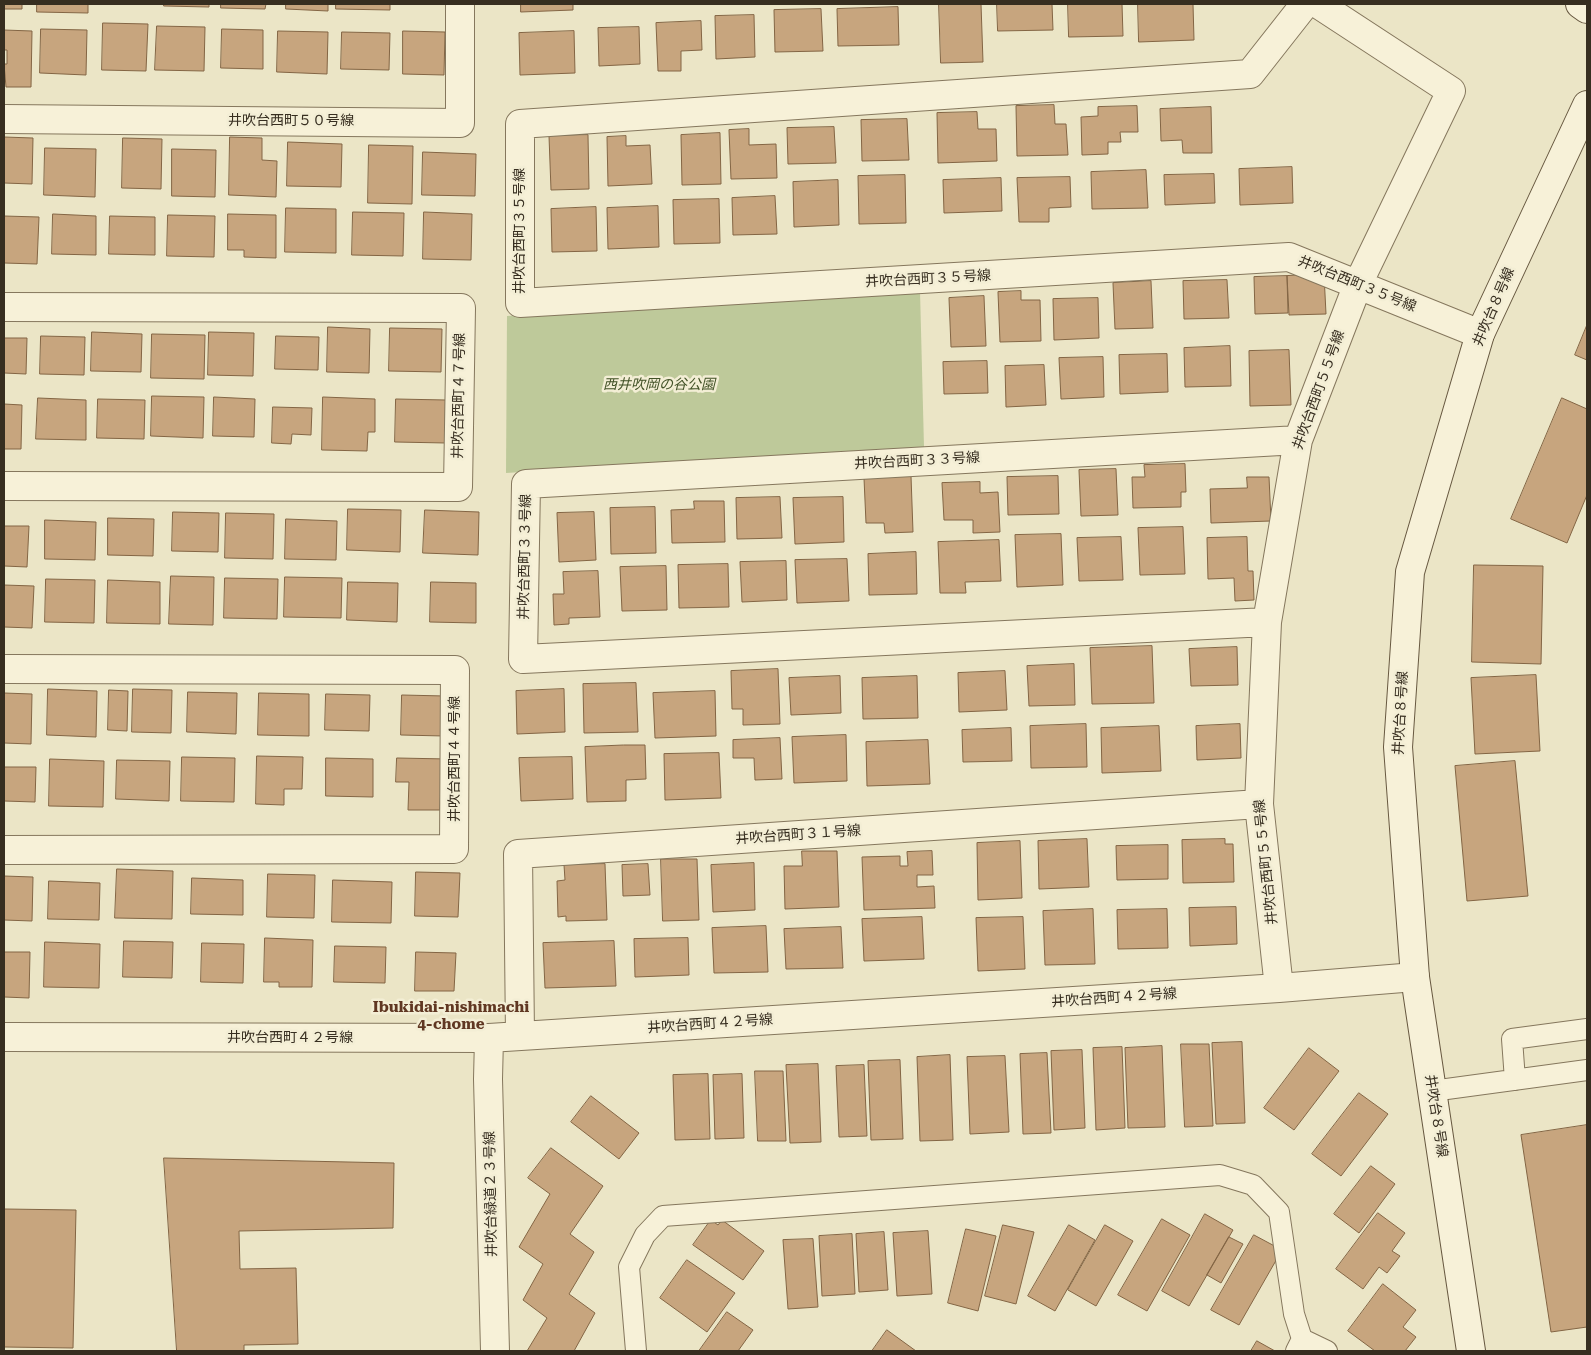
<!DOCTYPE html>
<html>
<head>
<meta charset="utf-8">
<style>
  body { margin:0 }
  #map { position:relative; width:1591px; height:1355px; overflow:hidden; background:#ebe5c6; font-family:"Roboto Serif",serif }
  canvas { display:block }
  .frame { position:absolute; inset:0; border:5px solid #372e20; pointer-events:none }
</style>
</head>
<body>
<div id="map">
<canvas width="1591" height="1355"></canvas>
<div class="frame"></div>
</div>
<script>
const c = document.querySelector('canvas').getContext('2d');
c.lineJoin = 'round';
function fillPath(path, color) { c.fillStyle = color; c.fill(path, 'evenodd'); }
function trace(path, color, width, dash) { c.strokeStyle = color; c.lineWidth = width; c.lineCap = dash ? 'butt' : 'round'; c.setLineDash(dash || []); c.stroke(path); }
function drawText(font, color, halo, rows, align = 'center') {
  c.font = font + ' "Roboto Serif","Noto Sans JP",serif'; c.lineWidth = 5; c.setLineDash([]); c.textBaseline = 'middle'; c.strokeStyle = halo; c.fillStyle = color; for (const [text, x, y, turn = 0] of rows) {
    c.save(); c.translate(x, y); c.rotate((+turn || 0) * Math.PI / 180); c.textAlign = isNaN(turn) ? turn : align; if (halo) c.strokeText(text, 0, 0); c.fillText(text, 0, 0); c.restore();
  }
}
const green = new Path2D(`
  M920 291 924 447 506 473 507 316Z`);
const building = new Path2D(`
  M4 4H22V9H4Z
  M37 4H88V13L37 12Z
  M164 4H209V7L164 6Z
  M221 4H266L265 9 221 8Z
  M286 4H328V11L286 9Z
  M336 4H390V10L336 9Z
  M521 4H573V10L521 12Z
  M939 4H981L983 62 941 63Z
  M997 4H1052L1053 30 998 31Z
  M1068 4H1122L1123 36 1069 37Z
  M1138 4H1193L1194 40 1139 42Z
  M898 7 899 45 838 46 837 9Z
  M821 9 823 51 775 52 774 10Z
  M754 15 755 57 716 59 715 16Z
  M701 21 702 50 681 51V71H658L656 23Z
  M103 23 148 24 146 71 102 70Z
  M157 26 205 27 204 71 155 70Z
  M639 27 640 64 599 66 598 28Z
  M41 29 87 30 86 75 40 73Z
  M222 29 263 30V69L221 68Z
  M4 30 32 31 31 87H6L4 64H7V50H4Z
  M278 31 328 32 327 74 277 72Z
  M403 31 445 32 444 75 403 74Z
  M574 31 575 73 520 75 519 33Z
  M342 32 390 33 389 70 341 69Z
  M1054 105 1055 124H1066L1068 155 1017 156 1016 106Z
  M1137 106 1138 132H1120L1121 142H1108V154L1082 155 1081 117 1098 116V107Z
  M1211 107 1212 153H1183L1182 140 1161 141 1160 109Z
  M977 112 978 129H996L997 161 938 163 937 113Z
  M907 119 909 160 862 161 861 120Z
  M834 127 836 163 788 164 787 128Z
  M749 129V145L776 144 777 178 731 179 729 130Z
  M720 133 721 184 682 185 681 135Z
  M588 135 589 189 551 190 549 136Z
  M626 136V146L650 145 652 184 608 186 607 137Z
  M4 137 33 138 32 184 4 183Z
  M230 137 262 138V160L277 161 276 197 229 195Z
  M123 138 162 139 161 189 122 188Z
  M288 142 342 144 341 187 287 186Z
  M369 145 413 146 412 204 368 203Z
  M45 148 96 149 95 197 44 195Z
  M172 149 216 150 215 197 172 196Z
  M423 152 476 154 475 196 422 195Z
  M1292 167 1293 203 1240 205 1239 169Z
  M1146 170 1148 208 1092 209 1091 172Z
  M1214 174 1215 203 1165 205 1164 175Z
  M905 175 906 223 859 224 858 176Z
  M1070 177 1071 207 1049 208V222H1019L1017 178Z
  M1001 178 1002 211 944 213 943 180Z
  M838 180 839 225 794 227 793 182Z
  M775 196 777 234 733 235 732 198Z
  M719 199 720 243 674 244 673 200Z
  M658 206 659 247 608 249 607 208Z
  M596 207 597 251 552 252 551 209Z
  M286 208 336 209V253L285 252Z
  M353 212 404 213 403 256 352 255Z
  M424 212 472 214 471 260 423 259Z
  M53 214 96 216V255L52 254Z
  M228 214 276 215V258L244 257V250H228Z
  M168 215 215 216 214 257 167 256Z
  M4 216 39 217 37 264 4 263Z
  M110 216 155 217V255L109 254Z
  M1324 274 1326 314 1289 315 1287 276Z
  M1287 276 1288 313 1255 314 1254 277Z
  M1227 280 1229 318 1184 319 1183 281Z
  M1151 281 1153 328 1115 329 1113 283Z
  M1021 291V300H1040L1041 341 1000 342 998 292Z
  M984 296 986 346 951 347 949 298Z
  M1098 298 1099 338 1054 340 1053 299Z
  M1587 325V360L1575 355Z
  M328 327 370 329 369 373 327 372Z
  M390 328 442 329 441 372 389 371Z
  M92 332 142 334 141 372 91 371Z
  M209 332 254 333 253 376 208 375Z
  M152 334 205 335 204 379 151 378Z
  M41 336 85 337 84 375 40 374Z
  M276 336 319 337 318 370 275 369Z
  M4 338H27L26 374 4 373Z
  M1230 346 1231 386 1185 387 1184 348Z
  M1289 350 1291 405 1250 406 1249 351Z
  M1167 354 1168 392 1120 394 1119 355Z
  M1103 357 1104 397 1061 399 1059 358Z
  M987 361 988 393 944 394 943 362Z
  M1044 365 1046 405 1006 407 1005 366Z
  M152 396 204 397 203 438 151 436Z
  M214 397 255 399 254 437 213 436Z
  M323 397 375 399V432H368L367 451 322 450Z
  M38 398 86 400V440L36 439Z
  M1562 398 1587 409V495L1567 543 1511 519Z
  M98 399 145 400 144 439 97 438Z
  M396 399 446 400V443L395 442Z
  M4 404 22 405 21 449H4Z
  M273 407 312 408 311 435 292 434 291 444 272 443Z
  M1185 464 1186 492H1181V507L1133 508 1132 477H1145L1144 465Z
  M1116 469 1118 515 1081 516 1079 470Z
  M911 476 913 532 885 533 884 523H866L864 478Z
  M1058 476 1059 514 1008 515 1007 477Z
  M1247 477H1269L1271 521 1211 523 1210 489 1247 488Z
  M980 482V493L998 492 1000 532 973 533V520H944L942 483Z
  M780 497 782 538 737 539 736 498Z
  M843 497 844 542 795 544 793 498Z
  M694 501H724L725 542 672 543 671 510 694 509Z
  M655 507 656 553 611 554 610 508Z
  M348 509 401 510 400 552 347 550Z
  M425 510 479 512 478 555 423 553Z
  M173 512 219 513 218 552 172 551Z
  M594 512 596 560 559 562 557 513Z
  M226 513 274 514 273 559 225 558Z
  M108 518 154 519 153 556 108 555Z
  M286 519 337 521 336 560 285 559Z
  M45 520 96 522 95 560 45 559Z
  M4 526H29L27 567 4 566Z
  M1183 527 1185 574 1140 575 1138 528Z
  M1061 534 1063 585 1017 587 1015 535Z
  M1121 537 1123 580 1079 581 1077 538Z
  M1247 537 1248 571H1253L1254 600 1235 601 1234 578 1208 579 1207 538Z
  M999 540 1001 581 965 582 966 593H940L938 542Z
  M916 552 917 594 869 595 868 554Z
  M847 559 849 601 797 603 795 560Z
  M786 561 787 600 742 602 740 562Z
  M728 564 729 607 679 608 678 565Z
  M1474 565 1543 566 1541 664 1472 662Z
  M666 566 667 610 622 611 620 567Z
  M598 571 600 617 569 618V624L554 625 553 594H564L563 572Z
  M171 576 214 577 213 625 169 624Z
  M285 577 342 578 341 618 284 617Z
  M225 578 278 579 277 619 224 618Z
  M46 579 95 580 94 623 45 622Z
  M108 580 160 582V624L107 623Z
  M348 582 398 583 397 622 347 620Z
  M431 582 476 583V623L430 622Z
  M4 585 34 586 32 628 4 627Z
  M1152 646 1154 703 1092 704 1090 648Z
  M1237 647 1238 685 1191 686 1189 649Z
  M1074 664 1075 705 1029 706 1027 666Z
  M778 669 780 724 743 725V709H732L731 671Z
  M1005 671 1007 710 959 712 958 673Z
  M1536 675 1540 751 1475 754 1471 678Z
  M840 676 841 713 791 715 789 678Z
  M917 676 918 718 863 719 862 678Z
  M636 683 638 732 584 733 583 684Z
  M48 689 97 691 96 737 47 735Z
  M133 689 172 690 171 733 132 732Z
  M564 689 565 732 517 734 516 691Z
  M109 690 128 691 127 731 108 730Z
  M715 691 716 736 655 738 653 693Z
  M188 692 237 693 236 734 187 732Z
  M4 693 32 694 31 744 4 743Z
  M259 693 309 694V736L258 735Z
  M326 694 370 695 369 731 325 730Z
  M402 695 445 696 444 736 401 735Z
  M1086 724 1087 767 1031 768 1030 726Z
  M1240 724 1241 758 1197 760 1196 726Z
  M1159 726 1161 771 1102 773 1101 728Z
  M1011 728 1012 761 963 762 962 730Z
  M846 735 847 781 794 783 792 737Z
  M780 738 782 779 755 780 754 758H733V740Z
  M928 740 930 784 867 786 866 742Z
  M624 745H645L646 779 626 780V801L587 802 585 747Z
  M719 753 721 798 665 800 664 754Z
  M257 756 303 757 302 789H284V805L256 804Z
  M182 757 235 758 234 802 181 801Z
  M572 757 573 799 521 801 519 758Z
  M326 758 373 759V797L326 796Z
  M397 758 448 759 441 783 440 810H408L409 782H396Z
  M50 759 104 761 103 807 49 806Z
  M117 760 170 761 169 801 116 799Z
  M1515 761 1528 896 1467 901 1455 766Z
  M4 767H36L35 802 4 801Z
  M1087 839 1089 887 1039 889 1038 841Z
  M1225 839V844H1233L1234 882 1183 883 1182 840Z
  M1020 841 1022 898 978 900 977 843Z
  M1168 845V879L1117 880 1116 846Z
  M802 851H837L839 907 785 909 784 866H802Z
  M932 851 933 875H917V887L934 886 935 908 864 910 862 857 900 856V866H908L907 852Z
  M661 859H697L699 920 663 921Z
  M754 863 755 910 713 912 711 865Z
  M605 864 607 920 566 921V916L558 917 557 881 565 880 564 865Z
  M648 864 650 895 623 896 622 865Z
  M117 869 173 871 172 919 115 918Z
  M416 872 460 873 458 917 415 916Z
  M268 874 315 875 314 918 267 917Z
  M4 876 33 877 32 921 4 920Z
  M192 878 243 880V915L191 914Z
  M333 880 392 882 391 923 332 922Z
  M49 881 100 883 99 920 48 919Z
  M1236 907 1237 944 1190 946 1189 908Z
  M1093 909 1095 964 1045 965 1043 911Z
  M1167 909 1168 948 1118 949 1117 910Z
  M922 917 924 959 864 961 862 919Z
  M1023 917 1025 969 978 971 976 918Z
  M766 926 768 972 714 973 712 928Z
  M841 927 843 968 786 969 784 929Z
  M265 938 313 940 312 987H279V982H264Z
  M688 938 689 975 635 977 634 939Z
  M124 941 173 942 172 978 123 977Z
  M614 941 616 986 545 988 543 943Z
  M45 942 100 944 99 988 44 987Z
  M202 943 244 944 243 983 201 982Z
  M335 946 386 947 385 983 334 982Z
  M4 952H30L29 998 4 997Z
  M416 952 456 953 454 991H415Z
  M1242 1042 1245 1123 1216 1124 1212 1043Z
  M1181 1044H1209L1213 1126 1185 1127Z
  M1162 1046 1165 1127 1128 1128 1125 1048Z
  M1122 1047 1125 1128 1096 1130 1093 1048Z
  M1309 1048 1339 1071 1294 1130 1264 1108Z
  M1082 1050 1085 1128 1054 1130 1051 1051Z
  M1047 1053 1051 1133 1023 1134 1020 1054Z
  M950 1055 953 1140 920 1141 917 1057Z
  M1005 1056 1009 1132 970 1134 967 1057Z
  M900 1060 903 1139 871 1140 868 1061Z
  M818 1064 821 1142 790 1143 786 1065Z
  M864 1065 867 1136 839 1137 836 1066Z
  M755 1071H783L786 1141H758Z
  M708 1074 710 1139 675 1140 673 1075Z
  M742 1074 744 1138 715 1139 713 1075Z
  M1359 1093 1388 1114 1341 1176 1312 1154Z
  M591 1096 639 1133 619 1159 571 1122Z
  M1587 1125V1327L1551 1332 1521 1135Z
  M551 1148 603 1186 570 1234 594 1252 569 1294 595 1313 574 1351H527L547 1318 523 1300 543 1264 519 1247 550 1194 528 1178Z
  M164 1158 394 1163 393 1228 239 1231 240 1269 296 1268 298 1344 244 1345V1351H177Z
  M1371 1166 1395 1184 1359 1233 1334 1214Z
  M4 1209 76 1210 73 1348 4 1347Z
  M1378 1213 1405 1233 1392 1251 1400 1256 1387 1273 1379 1267 1363 1289 1336 1269Z
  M1205 1214 1233 1230 1189 1306 1162 1291Z
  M1162 1219 1190 1235 1147 1311 1118 1295Z
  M711 1220 718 1225 722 1220 764 1251 743 1280 693 1245Z
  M1003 1225 1034 1232 1016 1304 985 1296Z
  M1069 1225 1095 1240 1055 1311 1028 1296Z
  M1105 1225 1133 1241 1096 1306 1068 1290Z
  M966 1229 996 1236 978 1311 948 1303Z
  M928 1231 932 1294 897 1296 893 1233Z
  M884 1232 888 1290 859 1292 856 1234Z
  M852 1234 855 1294 822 1296 819 1236Z
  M1254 1235 1282 1250 1239 1325 1211 1310Z
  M1229 1237 1243 1244 1221 1283 1207 1275Z
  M813 1239 818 1307 788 1309 783 1240Z
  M687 1260 735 1293 707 1332 660 1298Z
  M1383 1284 1416 1310 1403 1327 1416 1337 1405 1351H1375L1348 1331Z
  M727 1312 753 1330 738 1351H699Z
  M887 1330 916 1351H872Z
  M1257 1341 1275 1351H1251Z`);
const lane = new Path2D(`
  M1515 1080 1512 1039 1587 1029
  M1432 1091 1587 1070
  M1302 1339 1327 1351
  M636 1351 629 1267 645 1235 663 1216 1220 1175 1253 1185 1279 1212 1294 1314 1302 1339 1296 1351`);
const street = new Path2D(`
  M1305 4 1250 74 520 124V303L1289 257 1480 334
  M4 119 460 123V4
  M4 307 461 308 458 487 4 486
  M1267 622 523 659 526 484 1298 440
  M4 669 455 670 454 849 4 850
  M1279 988 1259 804 1267 622 1298 440 1358 284 1451 91 1318 4
  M520 1036 518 854 1259 804
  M4 1037 489 1038 1279 988 1415 977
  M489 1038 488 1079 495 1351`);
const secondary = new Path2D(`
  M1580 4 1587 9
  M1471 1351 1415 977 1398 747 1410 572 1480 334 1587 105`);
const streetNames = [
  ["井吹台西町５０号線",291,121],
  ["井吹台西町３５号線",520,231,-90],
  ["井吹台西町３５号線",928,279,-3],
  ["井吹台西町３５号線",1357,284,22],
  ["井吹台８号線",1494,307,-67],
  ["井吹台西町５５号線",1319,390,-70],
  ["井吹台西町４７号線",459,396,-89],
  ["井吹台西町３３号線",917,461,-3],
  ["井吹台西町３３号線",525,557,-89],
  ["井吹台８号線",1401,713,-87],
  ["井吹台西町４４号線",455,759,-90],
  ["井吹台西町３１号線",798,835,-4],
  ["井吹台西町５５号線",1266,862,-96],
  ["井吹台西町４２号線",1114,998,-4],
  ["井吹台西町４２号線",710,1024,-4],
  ["井吹台西町４２号線",290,1038],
  ["井吹台８号線",1436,1116,81],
  ["井吹台緑道２３号線",491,1194,-91]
];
const parkNames = [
  ["西井吹岡の谷公園",659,385]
];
const neighbourhoodNames = [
  ["Ibukidai-nishimachi",451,1008],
  ["4-chome",451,1025]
];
fillPath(green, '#bec99a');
fillPath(building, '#c7a57e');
trace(building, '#836544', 1);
trace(lane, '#85775d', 22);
trace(street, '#85775d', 30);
trace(secondary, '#675840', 30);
trace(lane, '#f7f1d8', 20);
trace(street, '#f7f1d8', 28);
trace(secondary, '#f7f1d8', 28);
drawText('14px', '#372e20', '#f3eed5', streetNames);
drawText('italic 14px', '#425227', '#f3eed5', parkNames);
drawText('bold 15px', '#603722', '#f3eed5', neighbourhoodNames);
</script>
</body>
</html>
